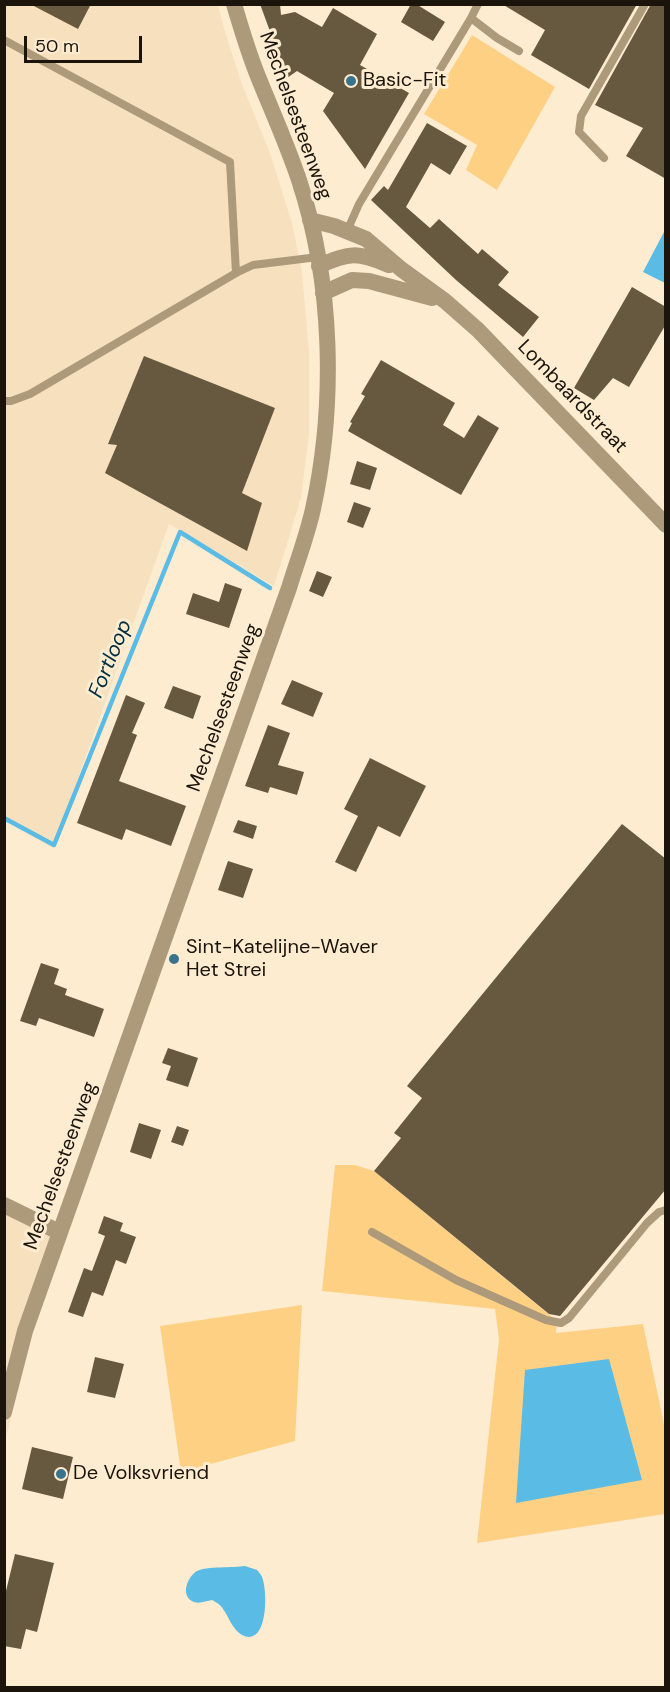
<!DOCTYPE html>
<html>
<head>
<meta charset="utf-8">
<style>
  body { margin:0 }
  #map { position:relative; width:670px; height:1692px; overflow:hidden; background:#feecd1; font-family:"DM Sans",sans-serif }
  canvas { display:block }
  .frame { position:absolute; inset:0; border:6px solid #1a140b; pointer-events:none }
  .scale { position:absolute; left:24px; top:36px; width:118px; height:27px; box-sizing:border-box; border:3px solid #1a140b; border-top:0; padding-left:8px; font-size:18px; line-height:21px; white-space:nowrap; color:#1a140b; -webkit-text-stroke:4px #feecd1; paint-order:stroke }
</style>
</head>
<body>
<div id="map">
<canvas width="670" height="1692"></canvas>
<div class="frame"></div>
<div class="scale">50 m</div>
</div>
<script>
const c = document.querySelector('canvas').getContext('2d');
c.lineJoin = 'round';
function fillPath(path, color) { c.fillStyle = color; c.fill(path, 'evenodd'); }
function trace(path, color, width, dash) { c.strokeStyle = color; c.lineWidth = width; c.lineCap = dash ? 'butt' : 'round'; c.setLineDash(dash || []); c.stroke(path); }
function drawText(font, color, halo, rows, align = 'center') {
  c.font = font + ' "DM Sans",sans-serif'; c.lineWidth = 6; c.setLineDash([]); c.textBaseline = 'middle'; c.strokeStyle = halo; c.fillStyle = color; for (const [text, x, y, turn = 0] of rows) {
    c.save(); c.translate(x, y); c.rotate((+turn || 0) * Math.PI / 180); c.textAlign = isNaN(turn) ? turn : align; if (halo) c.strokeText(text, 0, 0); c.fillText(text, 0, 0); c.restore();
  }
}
const built = new Path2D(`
  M4 5H218L223 25 241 82 270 153 292 223 302 272 309 353V433L301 498 274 586 169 524 53 848 5 821Z
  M5 1204 59 1232 5 1441Z`);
const green = new Path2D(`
  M472 35 555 87 497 190 466 170 477 145 424 114Z
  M335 1165H355L374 1171 557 1321 556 1333 643 1324 665 1429V1514L477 1543 499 1339 495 1309 322 1291Z
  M302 1305 295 1441 181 1472 160 1326Z`);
const water = new Path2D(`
  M664 232 666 233 665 283 643 272Z
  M609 1359 642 1480 516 1503 525 1370Z
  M245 1566 257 1570C258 1571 262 1576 262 1577 268 1591 268 1648 242 1635 232 1629 229 1617 223 1609 221 1605 216 1602 212 1600 207 1601 199 1604 194 1602 179 1596 188 1576 197 1571 206 1566 234 1568 245 1566Z`);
const stream = new Path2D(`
  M4 818 54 845 180 532 270 588`);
const building = new Path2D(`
  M30 4H91L78 29Z
  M260 4H280L281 15 295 12 322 27 333 8 377 34 360 65 409 93 365 169 323 111 334 93 297 71 287 78Z
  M411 4H416L445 22 433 41 401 22Z
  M502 4H637L589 89 531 55 545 30Z
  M651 4H666V179L626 156 643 128 595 105Z
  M427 123 467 146 450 175 431 163 406 207 430 228 439 219 478 254 482 249 509 272 498 285 539 317 523 337 456 280 371 200 384 186 388 190Z
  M632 287 666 307V324L629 387 613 378 594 400 574 388Z
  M144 356 275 408 242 493 262 503 247 551 105 473 117 445 108 444Z
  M381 360 455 403 443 425 464 438 478 415 499 428 461 495 348 431 352 423 350 422 365 396 361 394Z
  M357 461 377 468 370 490 350 484Z
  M354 502 371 508 363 528 347 522Z
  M317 571 332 577 323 597 309 591Z
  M225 583 242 589 229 628 186 614 193 593 219 602Z
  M292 680 323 693 313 717 281 704Z
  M173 686 201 696 193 719 164 708Z
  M126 695 145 703 132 733 137 735 119 781 186 806 171 846 126 829 122 840 77 823Z
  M268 725 290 733 278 765 304 772 297 795 270 787 268 793 245 786Z
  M370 758 426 786 400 837 378 826 356 872 335 862 358 816 344 809Z
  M238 820 257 826 253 839 233 832Z
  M622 824 666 859V1189L560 1316 549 1314 374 1171 401 1138 394 1133 422 1098 407 1086Z
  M228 861 253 869 243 898 218 890Z
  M41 963 59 969 54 984 67 989 65 995 104 1009 94 1037 39 1018 36 1026 20 1021Z
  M168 1048 198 1058 188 1087 166 1080 171 1066 162 1063Z
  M139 1123 161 1130 151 1159 130 1152Z
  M177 1126 189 1130 183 1146 171 1142Z
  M104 1216 123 1223 120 1231 136 1237 126 1264 116 1260 103 1296 92 1292 83 1317 68 1312 84 1268 92 1271 105 1236 98 1233Z
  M95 1357 124 1364 115 1398 87 1392Z
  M32 1447 73 1457 63 1499 22 1489Z
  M15 1554 54 1563 37 1632 26 1629 21 1649 4 1646V1599Z`);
const service = new Path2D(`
  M471 18 478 4
  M4 40 230 162 236 273
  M604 158 579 132 581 116 645 4
  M347 231 359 204 471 18 497 38 519 51
  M4 401H11L30 394 236 273 253 265 318 257
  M372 1232 456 1280 546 1320 561 1323 569 1318 647 1223 659 1212 666 1210`);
const minor = new Path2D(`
  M4 1205 59 1232`);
const tertiary = new Path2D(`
  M310 220 334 226 366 239 401 269 445 301 478 330 666 525
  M319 266C349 252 358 252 389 265
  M323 293 352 280 369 281 432 298
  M4 1412 25 1331 289 588C297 562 307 536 313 509 336 403 333 283 299 180 287 144 271 109 257 74 248 51 241 28 234 4`);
const markers = [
  [351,81,6,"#3a738c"],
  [174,959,6,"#3a738c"],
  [61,1474,6,"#3a738c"]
];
const poiNames = [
  ["Basic-Fit",363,81],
  ["Sint-Katelijne-Waver",186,948],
  ["Het Strei",186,971],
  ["De Volksvriend",73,1474]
];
const streetNames = [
  ["Mechelsesteenweg",295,116,70],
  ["Lombaardstraat",572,397,46],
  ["Mechelsesteenweg",224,708,-70],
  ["Mechelsesteenweg",61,1166,-70]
];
const waterNames = [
  ["Fortloop",111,659,-68]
];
fillPath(built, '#f6e0be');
fillPath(green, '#fed084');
fillPath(water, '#5abbe4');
trace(stream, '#5abbe4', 4.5);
fillPath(building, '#675840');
trace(service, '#ad9a7b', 8);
trace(minor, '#ad9a7b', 16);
trace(tertiary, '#ad9a7b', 16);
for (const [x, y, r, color] of markers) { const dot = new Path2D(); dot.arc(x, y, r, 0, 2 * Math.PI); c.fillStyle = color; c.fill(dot); trace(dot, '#feecd1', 2); }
drawText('20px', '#1a140b', '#feecd1', poiNames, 'left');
drawText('20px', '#1a140b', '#feecd1', streetNames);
drawText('italic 21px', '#012f40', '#feecd1', waterNames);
</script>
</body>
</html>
